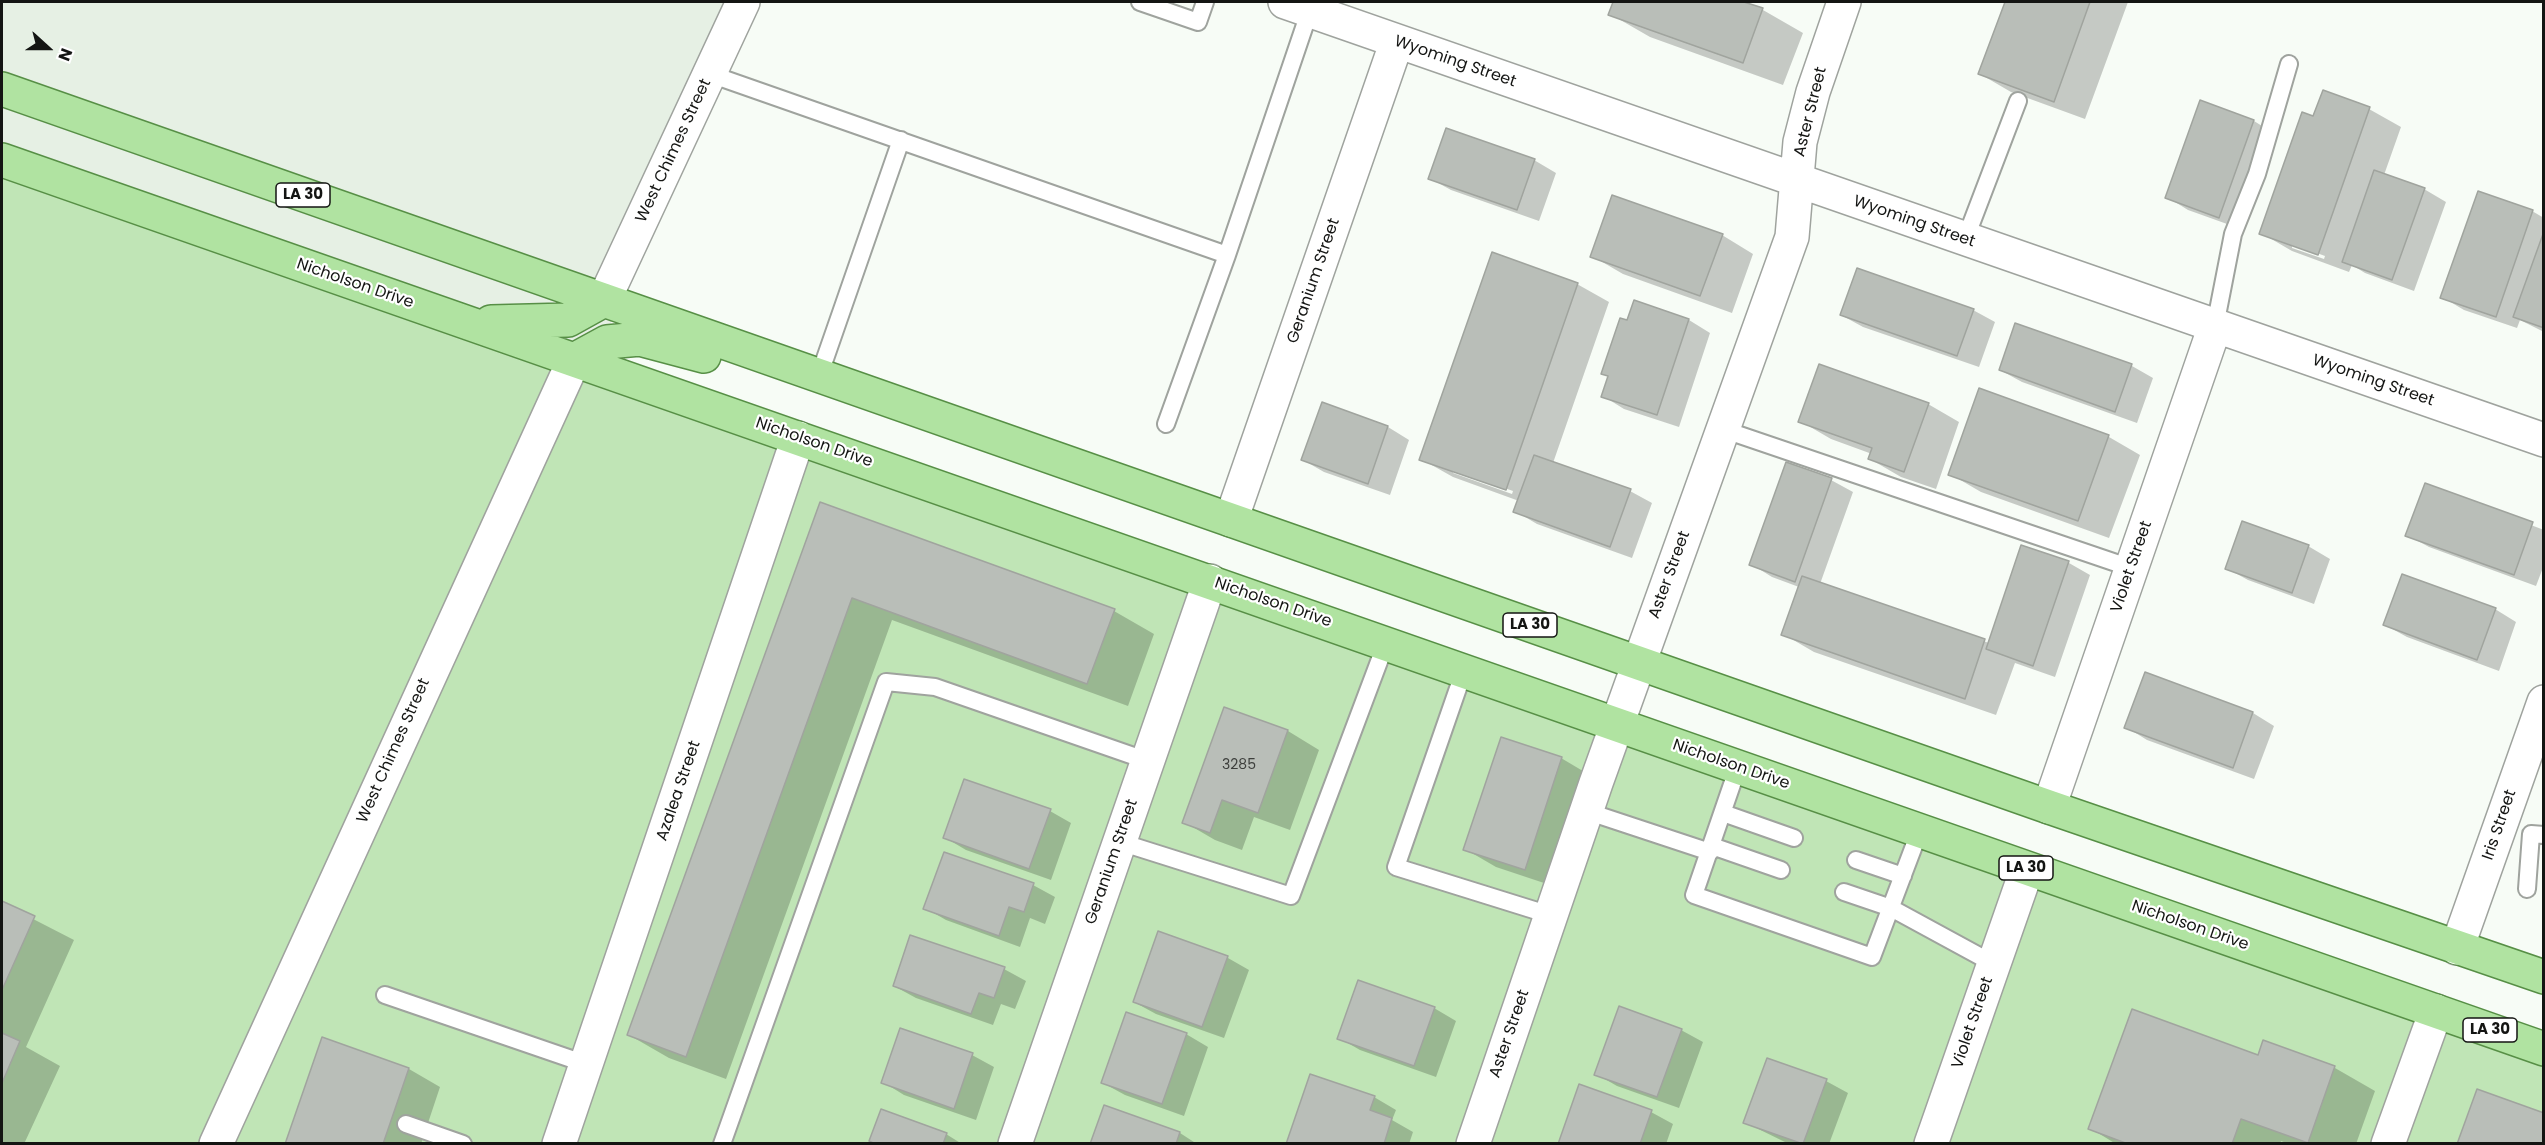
<!DOCTYPE html>
<html>
<head>
<meta charset="utf-8">
<style>
  body { margin:0 }
  #map { position:relative; width:2545px; height:1145px; overflow:hidden; background:#f7fcf6; font-family:Poppins,sans-serif }
  canvas { display:block }
  .frame { position:absolute; inset:0; border:3px solid #141513; pointer-events:none }
  .north { position:absolute; left:18px; top:18px; width:60px; height:60px; -webkit-text-stroke:4px #fff; paint-order:stroke; rotate:111deg; font-size:16px; font-weight:700; line-height:24px; text-align:center; color:#141513 }
  .north::after { content:''; display:block; margin:auto; width:21px; height:27px; background:#141513; clip-path:polygon(50% 0,100% 100%,50% 72%,0 100%) }
</style>
</head>
<body>
<div id="map">
<canvas width="2545" height="1145"></canvas>
<div class="frame"></div>
<div class="north">N</div>
</div>
<script>
const c = document.querySelector('canvas').getContext('2d');
c.lineJoin = 'round';
function fillPath(path, color) { c.fillStyle = color; c.fill(path, 'evenodd'); }
function trace(path, color, width, dash) { c.strokeStyle = color; c.lineWidth = width; c.lineCap = dash ? 'butt' : 'round'; c.setLineDash(dash || []); c.stroke(path); }
function drawText(font, color, halo, rows, align = 'center') {
  c.font = font + ' Poppins,sans-serif'; c.lineWidth = 4.5; c.setLineDash([]); c.textBaseline = 'middle'; c.strokeStyle = halo; c.fillStyle = color; for (const [text, x, y, turn = 0] of rows) {
    c.save(); c.translate(x, y); c.rotate((+turn || 0) * Math.PI / 180); c.textAlign = isNaN(turn) ? turn : align; if (halo) c.strokeText(text, 0, 0); c.fillText(text, 0, 0); c.restore();
  }
}
const built = new Path2D(`
  M2 2H756L240 1143 2 1144Z`);
const green = new Path2D(`
  M2 160 2544 1048 2543 1144 2 1143Z`);
const shadow = new Path2D(`
  M1614 2H1740L1763 10 1803 33 1783 85 1650 37 1610 14Z
  M2006 2H2128L2085 119 2011 92 1980 74Z
  M2323 92 2369 109 2401 127 2384 175 2424 189 2446 202 2414 291 2365 273 2352 265 2349 272 2292 251 2261 233ZM2292 244 2325 256 2324 259 2292 248Z
  M2201 102 2254 121 2275 134 2241 229 2188 210 2167 197Z
  M1534 160 1556 173 1539 221 1451 190 1429 178Z
  M2532 211 2544 218V332L2520 320 2517 328 2464 310 2442 297Z
  M1722 235 1753 254 1732 313 1623 274 1592 256Z
  M1577 284 1609 302 1553 463 1630 491 1652 503 1632 558 1537 524 1515 511 1519 501 1453 477 1421 459ZM1453 470 1513 491 1512 494 1453 473Z
  M1635 302 1689 320 1710 333 1679 427 1624 409 1603 396 1610 377 1603 373Z
  M1973 310 1995 322 1979 367 1863 327 1841 315Z
  M2016 325 2132 366 2153 378 2137 423 2022 382 2000 370Z
  M1980 390 2109 437 2140 455 2109 538 1981 492 1950 474Z
  M1928 404 1959 422 1936 489 1901 477 1870 459 1872 454 1831 439 1800 421Z
  M1388 427 1409 440 1390 495 1324 472 1303 460Z
  M1831 480 1853 492 1820 584 1989 643 2022 547 2069 563 2090 575 2055 677 2015 663 1996 715 1814 652 1783 634 1799 587 1772 577 1751 564Z
  M2426 485 2544 530V565L2536 586 2429 547 2407 535Z
  M821 504 1114 611 1154 634 1128 706 892 620 726 1079 669 1058 629 1035Z
  M2308 546 2330 559 2314 604 2248 580 2226 568Z
  M2495 609 2516 622 2499 671 2407 637 2385 625Z
  M2146 674 2253 713 2274 726 2254 779 2147 740 2126 727Z
  M1225 709 1288 731 1319 750 1290 830 1254 817 1242 850 1215 840 1184 822Z
  M1561 758 1593 777 1556 887 1496 867 1465 849Z
  M1050 811 1071 823 1051 880 966 850 944 837Z
  M944 854 1033 885 1055 897 1045 924 1030 918 1020 947 946 920 925 908Z
  M2 903 74 940 26 1047 60 1066 24 1144H2Z
  M1159 933 1228 958 1249 970 1224 1038 1156 1014 1134 1002Z
  M1004 969 1026 981 1015 1009 1001 1004 993 1025 916 998 894 986Z
  M1434 1008 1456 1021 1436 1077 1360 1050 1339 1038Z
  M1681 1030 1703 1042 1679 1108 1617 1086 1596 1074Z
  M1186 1034 1208 1047 1184 1116 1125 1095 1103 1083Z
  M323 1039 409 1069 440 1087 421 1144H287Z
  M2264 1042 2335 1068 2375 1091 2356 1144H2289L2281 1141 2280 1144H2116L2090 1128 2259 1057Z
  M972 1055 994 1067 976 1120 904 1095 883 1082Z
  M1826 1081 1848 1093 1829 1144H1789L1744 1122Z
  M1374 1097 1396 1110 1392 1120 1413 1132 1409 1144H1289Z
  M1105 1107 1180 1133 1197 1144H1092Z
  M1651 1112 1673 1124 1666 1144H1559Z
  M946 1134 962 1144H876Z`);
const building = new Path2D(`
  M1613 2H1744L1763 8 1743 63 1608 15Z
  M2005 2H2090L2054 102 1978 74Z
  M2323 90 2370 107 2318 255 2259 234 2302 112 2313 116Z
  M2200 100 2254 120 2219 218 2165 198Z
  M1446 128 1535 159 1517 210 1428 179Z
  M2374 170 2425 188 2392 280 2342 262Z
  M2478 191 2533 210 2496 317 2440 298Z
  M1612 195 1723 234 1700 296 1590 257Z
  M2543 234H2544V328L2513 317Z
  M1492 252 1578 283 1506 490 1419 460Z
  M1857 268 1974 309 1957 356 1840 315Z
  M1634 300 1689 319 1657 415 1601 397 1608 376 1601 374 1620 318 1627 320Z
  M2015 323 2132 364 2115 412 1999 370Z
  M1819 364 1929 403 1904 472 1868 459 1872 448 1798 422Z
  M1979 388 2109 435 2078 521 1948 475Z
  M1322 402 1388 426 1368 484 1301 460Z
  M1534 455 1631 489 1610 547 1513 512Z
  M1786 462 1832 478 1795 582 1749 565Z
  M2425 483 2533 522 2514 575 2405 536Z
  M820 502 1115 609 1087 684 852 598 686 1057 627 1035Z
  M2242 521 2309 545 2292 593 2225 569Z
  M2021 545 2069 561 2033 666 1986 649Z
  M2402 574 2496 608 2477 660 2383 625Z
  M1802 576 1985 639 1965 699 1781 635Z
  M2145 672 2253 712 2233 768 2124 728Z
  M1224 707 1288 730 1258 813 1222 800 1210 833 1182 823Z
  M1501 737 1562 757 1525 870 1463 850Z
  M964 779 1051 809 1029 869 943 838Z
  M944 852 1034 883 1024 912 1009 907 999 936 923 909Z
  M2 901 35 916 2 990Z
  M1158 931 1228 956 1202 1027 1133 1002Z
  M910 935 1005 967 994 998 979 993 971 1014 893 986Z
  M1358 980 1435 1007 1414 1066 1337 1039Z
  M1619 1006 1682 1029 1657 1097 1594 1075Z
  M2132 1009 2258 1055 2263 1040 2335 1066 2308 1143 2241 1119 2232 1144H2128L2088 1129Z
  M1126 1012 1187 1033 1162 1104 1101 1083Z
  M900 1028 973 1053 954 1109 881 1083Z
  M2 1033 20 1041 2 1083Z
  M322 1037 409 1068 383 1144H285Z
  M1767 1058 1827 1079 1803 1144 1743 1123Z
  M1310 1074 1375 1096 1370 1110 1392 1118 1384 1144H1286Z
  M1579 1084 1652 1110 1640 1144H1558Z
  M2477 1089 2544 1113V1144H2457Z
  M1104 1105 1180 1132 1176 1144H1090Z
  M881 1109 947 1133 943 1144H875L869 1141Z`);
const lane = new Path2D(`
  M1140 2 1198 22 1205 2
  M710 74 1227 255 1310 10
  M1965 240 2018 101
  M2215 326 2233 234 2257 174 2289 64
  M819 376 901 140
  M1166 424 1227 255
  M1722 429 2131 568
  M1464 671 1396 867 1550 915
  M1738 767 1694 895 1872 957 1920 830
  M1586 811 1710 852
  M1723 813 1794 838
  M1120 842 1291 896 1386 643
  M1712 846 1781 870
  M1856 860 1903 876
  M2527 889 2531 834 2544 835
  M1844 892 1891 908 1994 964
  M385 995 586 1064
  M406 1124 463 1144
  M722 1144 886 682 935 687 1148 761`);
const street = new Path2D(`
  M1285 2 2544 440
  M604 300 743 2
  M1231 520 1397 41
  M2049 807 2215 326
  M2457 948 2544 702
  M216 1144 574 360
  M559 1144 798 438
  M1015 1144 1210 581
  M1473 1144 1596 783 1792 237 1800 142 1813 92 1844 2
  M1931 1144 2027 869
  M2388 1144 2436 1011`);
const primary = new Path2D(`
  M2 89 2049 807 2544 977
  M2 160 2544 1049
  M491 322 568 320 604 300
  M574 360 607 342 640 339 704 356`);
const numberNames = [
  ["3285",1239,765]
];
const shields = [
  [303,195,54],
  [1530,625,54],
  [2026,868,54],
  [2490,1030,54]
];
const shieldNames = [
  ["LA 30",303,195],
  ["LA 30",1530,625],
  ["LA 30",2026,868],
  ["LA 30",2490,1030]
];
const streetNames = [
  ["Wyoming Street",1455,62,19],
  ["Aster Street",1811,112,-76],
  ["West Chimes Street",674,151,-65],
  ["Wyoming Street",1914,222,19],
  ["Geranium Street",1314,281,-71],
  ["Nicholson Drive",355,284,19],
  ["Wyoming Street",2373,381,19],
  ["Nicholson Drive",814,443,19],
  ["Violet Street",2132,567,-71],
  ["Aster Street",1670,575,-70],
  ["Nicholson Drive",1273,603,19],
  ["West Chimes Street",394,751,-66],
  ["Nicholson Drive",1731,765,19],
  ["Azalea Street",679,791,-71],
  ["Iris Street",2500,825,-71],
  ["Geranium Street",1112,862,-71],
  ["Nicholson Drive",2190,926,19],
  ["Violet Street",1973,1023,-71],
  ["Aster Street",1510,1034,-71]
];
fillPath(built, '#e6f0e4');
fillPath(green, '#c0e5b6');
fillPath(shadow, '#0003');
fillPath(building, '#b9beb8');
trace(building, '#a0a49e', 1.5);
trace(lane, '#9fa39e', 20);
trace(street, '#9fa39e', 36);
trace(primary, '#578f46', 36);
trace(lane, '#fff', 16);
trace(street, '#fff', 33);
trace(primary, '#b0e3a1', 33);
drawText('14px', '#3d3f3c', null, numberNames);
for (const [x, y, w] of shields) { const box = new Path2D(); box.roundRect(x - w / 2, y - 12, w, 24, 4.5); c.fillStyle = '#fff'; c.fill(box); trace(box, '#141513', 1.5); }
drawText('bold 15px', '#141513', null, shieldNames);
drawText('16px', '#141513', '#fff', streetNames);
</script>
</body>
</html>
